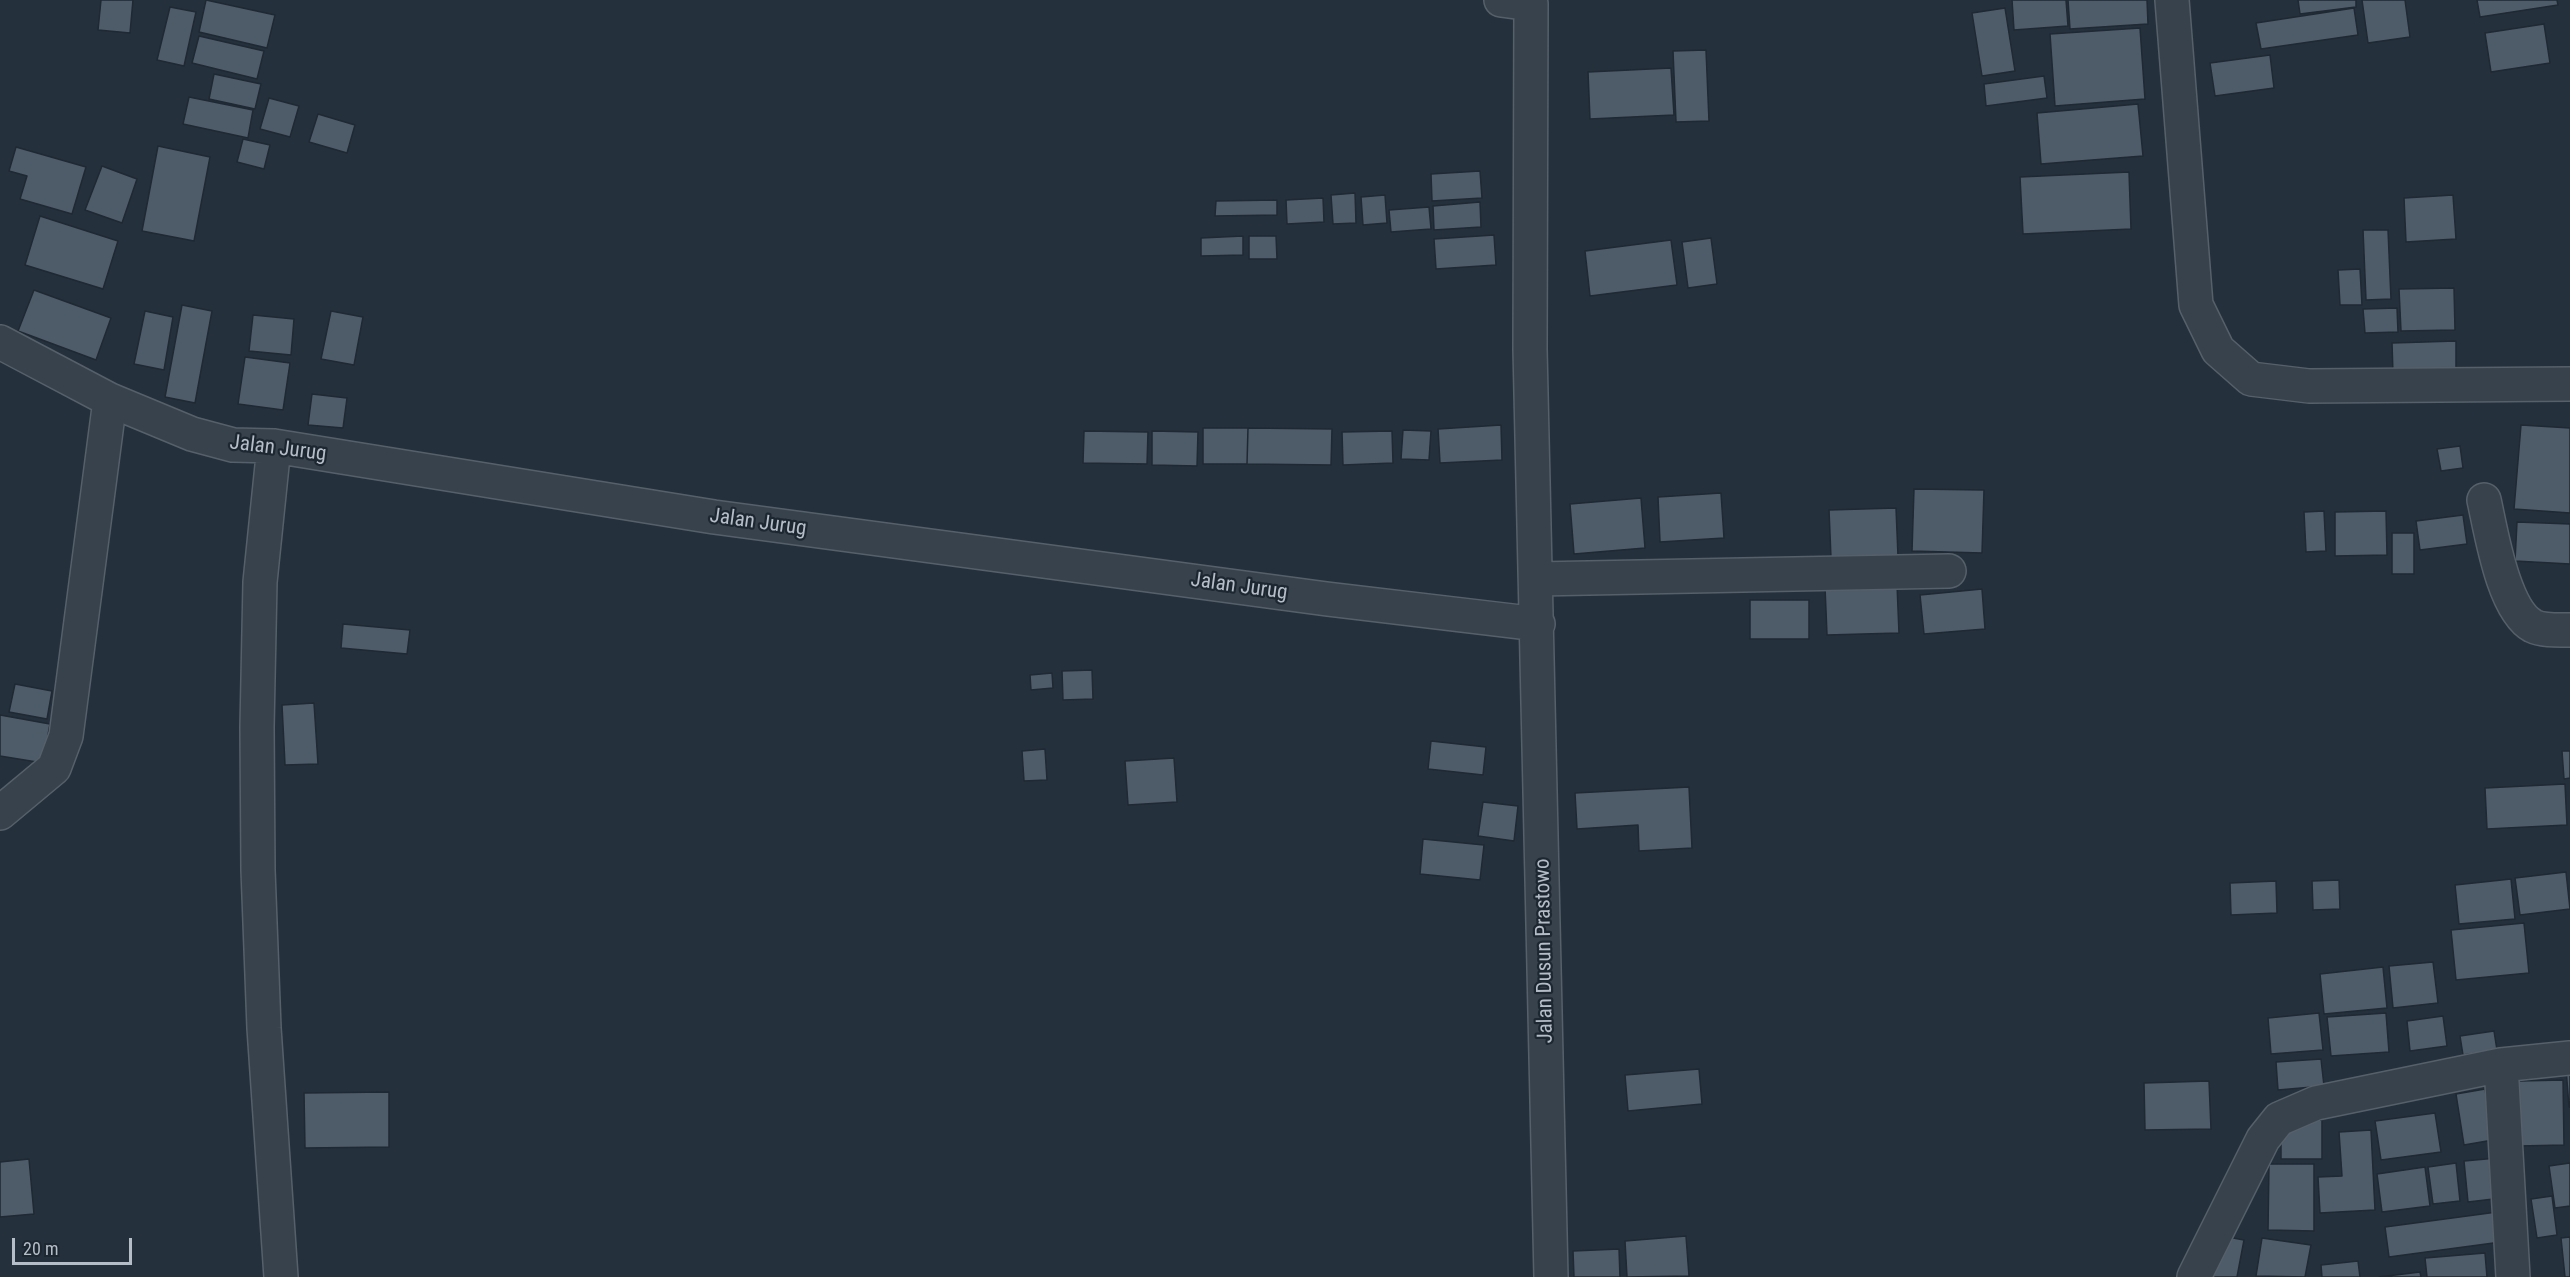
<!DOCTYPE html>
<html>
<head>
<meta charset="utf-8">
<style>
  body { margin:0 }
  #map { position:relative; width:2570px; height:1277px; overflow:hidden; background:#25303d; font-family:"Roboto Condensed",sans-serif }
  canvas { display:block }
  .scale { position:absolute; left:12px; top:1238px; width:120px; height:27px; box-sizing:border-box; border:3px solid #b4bdc8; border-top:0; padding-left:8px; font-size:18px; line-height:21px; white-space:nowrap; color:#b4bdc8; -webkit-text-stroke:4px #1d2732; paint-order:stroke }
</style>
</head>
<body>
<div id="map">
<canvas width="2570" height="1277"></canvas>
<div class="scale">20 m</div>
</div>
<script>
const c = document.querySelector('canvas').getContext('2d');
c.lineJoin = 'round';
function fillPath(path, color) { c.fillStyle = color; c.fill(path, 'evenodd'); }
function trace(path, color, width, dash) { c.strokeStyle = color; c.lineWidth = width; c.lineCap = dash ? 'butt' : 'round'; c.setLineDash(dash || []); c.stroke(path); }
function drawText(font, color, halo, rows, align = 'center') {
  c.font = font + ' "Roboto Condensed",sans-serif'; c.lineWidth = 4.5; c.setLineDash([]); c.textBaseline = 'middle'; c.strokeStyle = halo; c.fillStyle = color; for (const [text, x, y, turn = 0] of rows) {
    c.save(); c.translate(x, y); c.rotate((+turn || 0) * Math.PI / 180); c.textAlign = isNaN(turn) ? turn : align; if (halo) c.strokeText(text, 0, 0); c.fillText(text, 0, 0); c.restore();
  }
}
const building = new Path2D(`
  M101 0H133L130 33 98 30Z
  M206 0 275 15 267 48 199 32Z
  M2012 0H2066L2068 26 2014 30Z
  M2068 0H2147L2148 24 2070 29Z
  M2298 0H2356V7L2300 14Z
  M2362 0H2405L2410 37 2368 43Z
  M2477 0H2557L2558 5 2480 17Z
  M170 7 196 12 184 66 157 60Z
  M2005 8 2015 71 1982 76 1972 13Z
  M2354 8 2358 35 2261 49 2256 23Z
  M2544 24 2550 63 2491 72 2485 33Z
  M2140 28 2145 99 2055 106 2050 34Z
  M199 36 264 51 257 79 192 63Z
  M1706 50 1709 121 1676 122 1673 51Z
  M2270 55 2274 88 2215 96 2210 63Z
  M1671 68 1674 115 1590 119 1588 72Z
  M214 74 261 84 255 109 209 99Z
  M2044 76 2047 98 1986 106 1984 84Z
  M189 97 253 110 248 138 183 124Z
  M269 98 299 106 290 137 260 129Z
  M2138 104 2143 156 2041 164 2037 113Z
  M318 114 355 125 347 153 309 142Z
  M243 139 270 145 264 169 237 162Z
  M158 146 210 157 194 241 142 231Z
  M16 147 86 167 72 214 20 199 27 176 9 171Z
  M102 166 137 179 122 223 85 210Z
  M1480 171 1482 198 1432 201 1431 174Z
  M2129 172 2131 229 2023 234 2020 177Z
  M1355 193 1356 223 1333 224 1331 195Z
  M1385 195 1387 223 1363 225 1361 197Z
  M2453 195 2456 239 2406 242 2404 198Z
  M1323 198 1324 222 1287 224 1286 200Z
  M1277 200V215L1215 216 1216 201Z
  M1480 202 1481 227 1434 230 1433 206Z
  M1429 207 1431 229 1391 232 1389 210Z
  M40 216 118 241 103 289 25 265Z
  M2363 230H2388L2391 299 2366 300Z
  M1494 235 1496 265 1436 269 1434 239Z
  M1243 236V255L1201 256V238Z
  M1249 236H1276L1277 259H1249Z
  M1711 238 1717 284 1688 288 1682 242Z
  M1671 240 1677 285 1590 296 1585 251Z
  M2360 269 2362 305H2340L2338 270Z
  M2454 288 2455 330 2401 331 2399 289Z
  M34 290 111 318 96 360 18 331Z
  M182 305 212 311 195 403 165 397Z
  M2397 308 2398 332 2365 333 2363 309Z
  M145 311 173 317 164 370 134 364Z
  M331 311 363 317 354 365 321 359Z
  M253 315 294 319 291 355 249 351Z
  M2456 341V372L2393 374 2392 343Z
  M245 357 290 363 283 410 238 404Z
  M312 394 347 398 343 428 308 425Z
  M1501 425 1502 460 1440 463 1438 429Z
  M2521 425 2570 428V513L2514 509Z
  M1203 428H1248L1247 464H1203Z
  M1248 428 1332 429 1331 465 1247 464Z
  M1403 430 1431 431 1429 460 1401 459Z
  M1084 431 1148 432 1147 464 1083 463Z
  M1152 431 1198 432 1197 466 1152 465Z
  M1392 431 1393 463 1343 465 1342 432Z
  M2460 446 2463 468 2441 471 2437 449Z
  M1914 489 1984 490 1982 553 1912 551Z
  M1721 493 1724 538 1660 542 1658 497Z
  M1641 498 1645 548 1574 554 1570 504Z
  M1896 508 1898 556 1831 558 1829 510Z
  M2324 511 2326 551 2306 552 2304 512Z
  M2386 511 2387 555 2335 556V512Z
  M2463 515 2467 544 2420 550 2416 521Z
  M2517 522 2570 524V564L2515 561Z
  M2392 533H2414V574H2392Z
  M1897 584 1899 633 1827 635 1825 587Z
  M1982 589 1985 629 1924 634 1920 595Z
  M1750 600H1809V639H1750Z
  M343 624 410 630 407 654 341 648Z
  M1092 670 1093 699 1063 700 1062 671Z
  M1052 673 1053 688 1031 690 1030 675Z
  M15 684 52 691 47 719 9 712Z
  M314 703 318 764 285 765 282 705Z
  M0 715 50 724 43 763 0 756Z
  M1431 741 1486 747 1483 775 1428 769Z
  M1045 749 1047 780 1024 781 1022 751Z
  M2562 751H2570V778L2564 779Z
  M1174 758 1177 802 1128 805 1125 761Z
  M2565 784 2567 825 2487 829 2485 788Z
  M1689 787 1692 848 1639 851 1638 825 1577 829 1575 793Z
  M1483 802 1518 806 1514 841 1478 836Z
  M1423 839 1484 845 1480 880 1420 874Z
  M2566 872 2570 909 2520 915 2515 878Z
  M2511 879 2515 919 2459 924 2455 885Z
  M2339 880 2340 909 2313 910 2312 881Z
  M2276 881 2277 913 2231 915 2230 883Z
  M2524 923 2529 973 2456 980 2451 930Z
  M2433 962 2438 1003 2393 1008 2389 966Z
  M2383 967 2387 1008 2324 1014 2320 974Z
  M2319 1013 2323 1050 2271 1054 2268 1018Z
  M2386 1013 2389 1052 2331 1056 2327 1017Z
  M2443 1016 2447 1046 2410 1051 2407 1021Z
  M2494 1031 2497 1050 2463 1055 2460 1036Z
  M2321 1059 2324 1086 2278 1090 2276 1062Z
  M2566 1068H2570V1107H2569Z
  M1699 1069 1702 1104 1628 1111 1625 1075Z
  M2563 1080 2564 1145 2519 1146V1081Z
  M2209 1081 2211 1129 2145 1130 2144 1083Z
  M2485 1089 2493 1140 2464 1145 2456 1094Z
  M389 1092V1147L305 1148 304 1093Z
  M2435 1113 2441 1152 2381 1160 2375 1121Z
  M2281 1120H2322V1159H2281Z
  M2371 1130 2375 1210 2320 1213 2318 1177 2342 1176 2339 1132Z
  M2497 1158 2502 1198 2468 1202 2464 1161Z
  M29 1159 34 1214 0 1217V1162Z
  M2456 1163 2460 1201 2433 1204 2428 1167Z
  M2570 1163V1206L2555 1208 2549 1166Z
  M2269 1164H2314V1231L2268 1230Z
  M2425 1167 2430 1206 2382 1212 2377 1174Z
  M2552 1196 2557 1235 2537 1238 2531 1199Z
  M2497 1212 2501 1242 2389 1257 2385 1227Z
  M2217 1235 2244 1240 2237 1277H2210Z
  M1686 1236 1689 1276 1627 1277 1625 1241Z
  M2570 1237V1277H2565L2561 1238Z
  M2262 1238 2311 1245 2305 1277 2256 1276Z
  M1619 1249 1620 1277H1574L1573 1251Z
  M2485 1253 2487 1277H2427L2425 1258Z
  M2358 1261 2360 1277H2322L2321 1265Z
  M2420 1272 2421 1277H2379Z`);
const minor = new Path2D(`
  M1501 0 1531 4 1530 349 1551 1277
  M2172 0 2196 305 2218 350 2251 379 2309 386 2570 384
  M0 342 110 400 192 434 233 445 274 446 714 517 1327 599 1538 624
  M274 446 260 582 257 727 258 870 264 1028 281 1277
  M2484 500C2491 531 2503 610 2533 626 2543 631 2559 630 2570 630
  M1537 579 1949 571
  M0 813 54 768 66 736 110 400
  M2501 1065 2513 1277
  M2194 1277 2263 1139 2279 1119 2316 1103 2501 1065 2570 1058`);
const streetNames = [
  ["Jalan Jurug",278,449,7],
  ["Jalan Jurug",758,523,8],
  ["Jalan Jurug",1239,587,8],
  ["Jalan Dusun Prastowo",1545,951,-91]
];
fillPath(building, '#4e5b68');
trace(building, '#1f2934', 1.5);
trace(minor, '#56606b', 36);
trace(minor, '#38424d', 33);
drawText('21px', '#b4bdc8', '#1d2732', streetNames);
</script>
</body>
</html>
